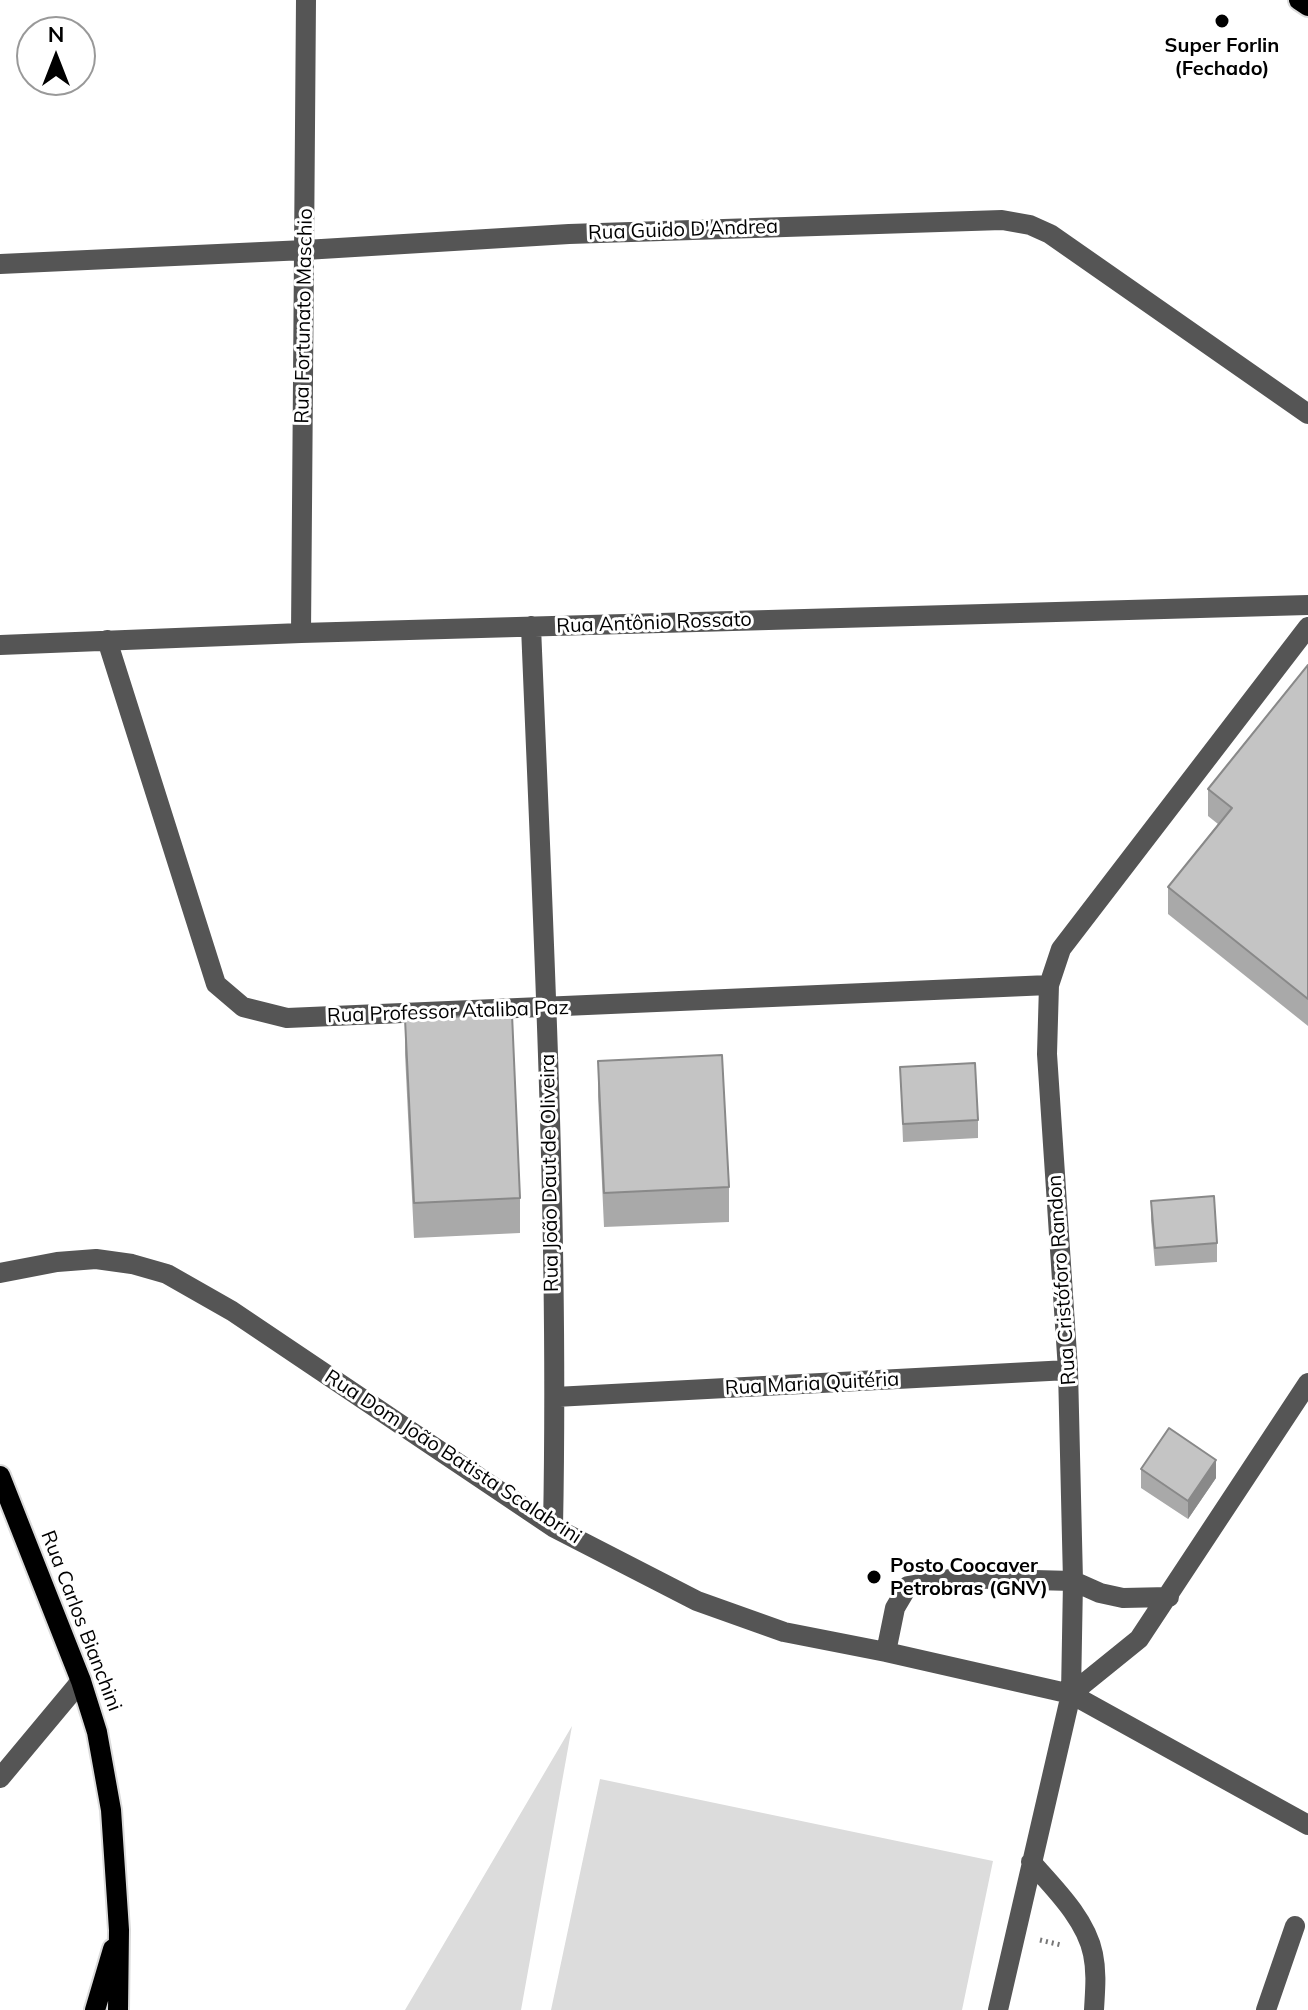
<!DOCTYPE html>
<html>
<head>
<meta charset="utf-8">
<style>
  body { margin:0 }
  #map { position:relative; width:1308px; height:2010px; overflow:hidden; background:#fff; font-family:Mulish,sans-serif }
  canvas { display:block }
  .north { position:absolute; left:16px; top:16px; width:80px; height:80px; box-sizing:border-box; background:#fff; border:2px solid #999; border-radius:50%; rotate:0deg; font-size:22px; font-weight:700; line-height:32px; text-align:center; color:#000 }
  .north::after { content:''; display:block; margin:auto; width:28px; height:36px; background:#000; clip-path:polygon(50% 0,100% 100%,50% 72%,0 100%) }
</style>
</head>
<body>
<div id="map">
<canvas width="1308" height="2010"></canvas>
<div class="north">N</div>
</div>
<script>
const c = document.querySelector('canvas').getContext('2d');
c.lineJoin = 'round';
function fillPath(path, color) { c.fillStyle = color; c.fill(path, 'evenodd'); }
function trace(path, color, width, dash) { c.strokeStyle = color; c.lineWidth = width; c.lineCap = dash ? 'butt' : 'round'; c.setLineDash(dash || []); c.stroke(path); }
function drawText(font, color, halo, rows, align = 'center') {
  c.font = font + ' Mulish,sans-serif'; c.lineWidth = 6; c.setLineDash([]); c.textBaseline = 'middle'; c.strokeStyle = halo; c.fillStyle = color; for (const [text, x, y, turn = 0] of rows) {
    c.save(); c.translate(x, y); c.rotate((+turn || 0) * Math.PI / 180); c.textAlign = isNaN(turn) ? turn : align; if (halo) c.strokeText(text, 0, 0); c.fillText(text, 0, 0); c.restore();
  }
}
const green = new Path2D(`
  M572 1726 521 2010H405Z
  M600 1779 993 1861 962 2010H551Z`);
const path = new Path2D(`
  M1040 1940 1061 1945`);
const minor = new Path2D(`
  M0 264 305 250 569 234 1002 220 1030 225 1050 234 1308 414
  M531 626C543 926 559 1227 553 1527
  M301 633 306 0
  M107 640 216 984 243 1007 287 1018 1049 985
  M0 645 301 633 1308 605
  M0 1273 57 1262 96 1259 132 1264 167 1274 232 1311 553 1527 697 1601 784 1632 886 1652 1071 1694 1308 1825
  M555 1397 1068 1370
  M886 1652 895 1608 908 1586 955 1578 1073 1581 1100 1593 1123 1598 1169 1597
  M1071 1694 1139 1639 1308 1383
  M0 1778 81 1681
  M1031 1862C1054 1888 1086 1919 1093 1954 1097 1973 1095 1991 1094 2010
  M998 2010 1071 1694 1073 1581 1068 1370 1047 1054 1049 985 1061 949 1308 627
  M1266 2010 1295 1926`);
const major = new Path2D(`
  M1299 0 1308 6
  M0 1476 81 1681 97 1732 111 1810 119 1930 118 2010
  M95 2010 113 1949`);
const wall = new Path2D(`
  M1308 665V1026L1168 914V887L1218 824 1208 816V789Z
  M405 1019 520 1198V1233L414 1238 405 1054Z
  M598 1061 729 1187V1222L604 1227 598 1096Z
  M900 1067 978 1120V1138L903 1142Z
  M1151 1201 1217 1243V1262L1155 1266 1151 1220Z
  M1141 1469 1216 1478 1188 1519 1141 1488Z`);
const shadedWall = new Path2D(`
  M1216 1460V1478L1188 1519V1501Z`);
const building = new Path2D(`
  M1308 665V999L1168 887 1232 808 1208 789Z
  M512 1014 520 1198 414 1203 405 1019Z
  M722 1055 729 1187 604 1193 598 1061Z
  M975 1063 978 1120 903 1124 900 1067Z
  M1214 1196 1217 1243 1155 1248 1151 1201Z
  M1169 1428 1216 1460 1188 1501 1141 1469Z`);
const markers = [
  [1222,21,8,"#000"],
  [874,1577,8,"#000"]
];
const poiNames = [
  ["Super Forlin",1222,46],
  ["(Fechado)",1222,69],
  ["Posto Coocaver",890,1566,"left"],
  ["Petrobras (GNV)",890,1589,"left"]
];
const streetNames = [
  ["Rua Guido D'Andrea",683,230,-2],
  ["Rua Fortunato Maschio",304,316,-89],
  ["Rua Antônio Rossato",654,623,-2],
  ["Rua Professor Ataliba Paz",448,1012,-2],
  ["Rua João Daut de Oliveira",550,1173,-91],
  ["Rua Cristóforo Randon",1062,1280,-94],
  ["Rua Maria Quitéria",812,1384,-3],
  ["Rua Dom João Batista Scalabrini",453,1457,33],
  ["Rua Carlos Bianchini",81,1621,69]
];
fillPath(green, '#dcdcdc');
trace(major, '#dbdbdb', 24);
trace(path, '#777', 5, [2, 4]);
trace(minor, '#555', 20);
trace(major, '#000', 20);
fillPath(wall, '#a9a9a9');
fillPath(shadedWall, '#898989');
fillPath(building, '#c4c4c4');
trace(building, '#898989', 2);
for (const [x, y, r, color] of markers) { const dot = new Path2D(); dot.arc(x, y, r, 0, 2 * Math.PI); c.fillStyle = color; c.fill(dot); trace(dot, '#fff', 3); }
drawText('bold 20px', '#000', '#fff', poiNames);
drawText('20px', '#000', '#fff', streetNames);
</script>
</body>
</html>
